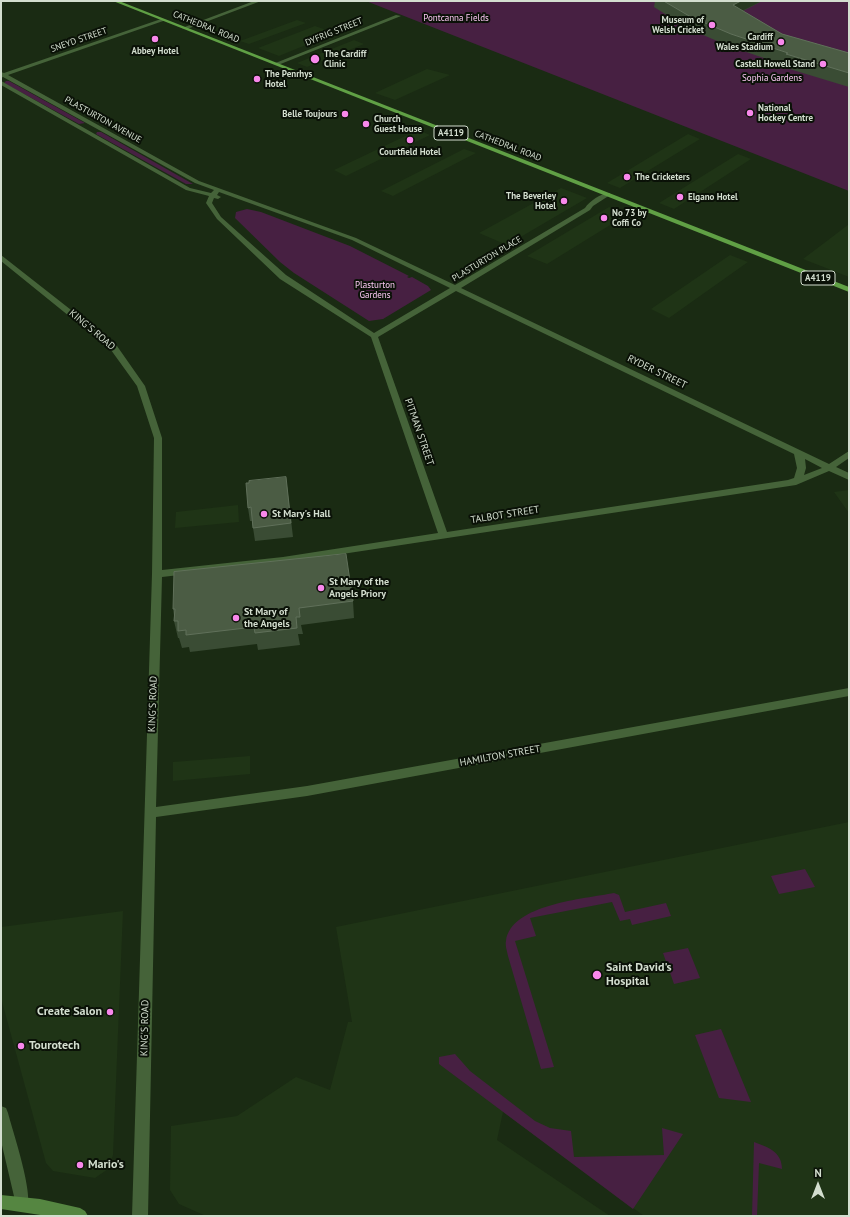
<!DOCTYPE html>
<html>
<head>
<meta charset="utf-8">
<style>
  body { margin:0 }
  #map { position:relative; width:850px; height:1217px; overflow:hidden; background:#1a2b13; font-family:"PT Sans",sans-serif }
  canvas { display:block }
  .frame { position:absolute; inset:0; border:2px solid #d3decf; pointer-events:none }
  .north { position:absolute; left:798px; top:1165px; width:40px; height:40px; -webkit-text-stroke:3px #0a1107; paint-order:stroke; rotate:0deg; font-size:11px; font-weight:700; line-height:16px; text-align:center; color:#d3decf }
  .north::after { content:''; display:block; margin:auto; width:14px; height:18px; background:#d3decf; clip-path:polygon(50% 0,100% 100%,50% 72%,0 100%) }
</style>
</head>
<body>
<div id="map">
<canvas width="850" height="1217"></canvas>
<div class="frame"></div>
<div class="north">N</div>
</div>
<script>
const c = document.querySelector('canvas').getContext('2d');
c.lineJoin = 'round';
function fillPath(path, color) { c.fillStyle = color; c.fill(path, 'evenodd'); }
function trace(path, color, width, dash) { c.strokeStyle = color; c.lineWidth = width; c.lineCap = dash ? 'butt' : 'round'; c.setLineDash(dash || []); c.stroke(path); }
function drawText(font, color, halo, rows, align = 'center') {
  c.font = font + ' "PT Sans",sans-serif'; c.lineWidth = 4; c.setLineDash([]); c.textBaseline = 'middle'; c.strokeStyle = halo; c.fillStyle = color; for (const [text, x, y, turn = 0] of rows) {
    c.save(); c.translate(x, y); c.rotate((+turn || 0) * Math.PI / 180); c.textAlign = isNaN(turn) ? turn : align; if (halo) c.strokeText(text, 0, 0); c.fillText(text, 0, 0); c.restore();
  }
}
const built = new Path2D(`
  M297 20 306 23 249 44 240 41Z
  M315 26 335 33 279 56 258 48Z
  M354 40 364 44 307 67 297 63Z
  M427 69 450 75 395 100 375 93Z
  M418 130 430 135 346 176 334 170Z
  M688 134 700 139 620 188 607 183Z
  M464 149 476 153 393 196 381 191Z
  M738 154 751 159 674 209 659 203Z
  M561 188 587 198 507 245 479 233Z
  M609 207 628 214 547 264 527 256Z
  M849 224V277L803 259 840 231Z
  M730 255 748 262 669 318 651 309Z
  M849 490V513L834 492Z
  M238 505 239 522 175 528 176 512Z
  M250 756V774L173 781V762Z
  M849 822V1216H644L503 1112 497 1140 610 1216H206L179 1204 170 1190 171 1126 237 1116 296 1077 330 1090 348 1022H352L336 927Z
  M123 911 113 1155 108 1169 95 1178 53 1171 46 1163 1 998V927Z`);
const green = new Path2D(`
  M366 1H849V191Z
  M6 81H9L85 123 79 124 4 83Z
  M97 132H101L193 184H186L96 134Z
  M247 209 261 212 350 246 409 276 407 277 409 278 412 277 428 286 431 290 383 319 369 321 294 273 280 262 235 218 236 212Z
  M805 869 815 887 779 894 771 876Z
  M614 893 619 895 625 912 666 903 671 916 632 925 630 919 620 921 612 902 530 918 536 936 515 941 554 1067 541 1069 508 956C507 951 505 945 506 941 511 904 584 899 614 893Z
  M688 948 700 978 674 984 663 953Z
  M721 1029 751 1102 719 1098 695 1035Z
  M455 1054 470 1071 535 1121 550 1128 571 1131 574 1157 664 1155 662 1128 683 1134 633 1209 439 1064V1057Z
  M754 1142C768 1147 782 1152 782 1169L759 1163 757 1216H752Z`);
const street = new Path2D(`
  M254 1H261L187 29 182 28Z
  M396 15 401 16 278 65 273 64Z
  M161 19 166 20 8 75 199 181 356 238 455 285 585 208C589 201 603 192 610 193V195L593 206 590 210 461 288 829 464 849 451V458L836 467 849 473V480L829 471 796 485 283 563 162 577 156 807 307 786 849 688V696L307 796 156 817 148 1216H132L152 574 154 438 137 386 111 350 1 261V255L117 346 145 386 162 438V570L283 557 438 533 371 337 280 279 217 219 206 203 209 196 186 190 1 85V81L3 82 190 188 211 193 214 190 195 183 3 77 1 78V72L4 73ZM219 192 352 240 450 288 374 333 286 275 221 217 212 203 214 198 218 199 221 197 217 195ZM456 291 794 454 797 468 794 478 788 480 447 532 378 337ZM805 459 822 468 804 475 806 468Z
  M1 1106 6 1108 8 1113C13 1132 34 1194 27 1209L22 1211 17 1209 1 1141Z`);
const secondary = new Path2D(`
  M1 1195 40 1199 80 1208 85 1211 88 1216H47L1 1209Z`);
const primary = new Path2D(`
  M113 1H119L849 287V292Z`);
const wall = new Path2D(`
  M655 1H762L743 11 782 34 849 53V87L783 67 784 65 729 46 689 29 654 7Z
  M286 477 293 537 255 541 252 521H250L248 508Z
  M353 601 354 618 301 625 303 634H298L300 645 258 650 257 644 190 652 189 647 182 648 179 638H178L174 621V616L173 609Z`);
const shadedWall = new Path2D(`
  M741 1H762L730 17 733 5Z`);
const building = new Path2D(`
  M664 1H741L733 5 782 34 849 53V73L786 54 788 53 731 34 691 17Z
  M286 477 291 523 253 528 251 507 248 508 246 483H249V481Z
  M346 554 353 601 299 608 300 617H296L297 628 255 633 254 627 186 635V630L178 631V621H174L175 609H173L174 572Z`);
const markers = [
  [712,25,4,"#f888eb"],
  [155,39,4,"#f888eb"],
  [781,42,4,"#f888eb"],
  [315,59,5,"#f888eb"],
  [823,64,4,"#f888eb"],
  [257,79,4,"#f888eb"],
  [750,113,4,"#f888eb"],
  [345,114,4,"#f888eb"],
  [366,124,4,"#f888eb"],
  [410,140,4,"#f888eb"],
  [627,177,4,"#f888eb"],
  [680,197,4,"#f888eb"],
  [564,201,4,"#f888eb"],
  [604,218,4,"#f888eb"],
  [264,514,4,"#f888eb"],
  [321,588,4,"#f888eb"],
  [236,618,4,"#f888eb"],
  [597,975,5,"#f888eb"],
  [110,1012,4,"#f888eb"],
  [21,1046,4,"#f888eb"],
  [80,1165,4,"#f888eb"]
];
const farParknames = [
  ["Pontcanna Fields",456,18],
  ["Sophia Gardens",772,78],
  ["Plasturton",375,285],
  ["Gardens",375,295]
];
const farPoinames = [
  ["Museum of",704,20,"right"],
  ["Welsh Cricket",704,30,"right"],
  ["Cardiff",773,37,"right"],
  ["Wales Stadium",773,47,"right"],
  ["Abbey Hotel",155,51,"center"],
  ["The Cardiff",324,54],
  ["Clinic",324,64],
  ["Castell Howell Stand",815,64,"right"],
  ["The Penrhys",265,74],
  ["Hotel",265,84],
  ["National",758,108],
  ["Hockey Centre",758,118],
  ["Belle Toujours",337,114,"right"],
  ["Church",374,119],
  ["Guest House",374,129],
  ["Courtfield Hotel",410,152,"center"],
  ["The Cricketers",635,177],
  ["The Beverley",556,196,"right"],
  ["Hotel",556,206,"right"],
  ["Elgano Hotel",688,197],
  ["No 73 by",612,213],
  ["Coffi Co",612,223]
];
const farStreetnames = [
  ["CATHEDRAL ROAD",206,27,22],
  ["DYFRIG STREET",334,32,-22],
  ["SNEYD STREET",79,40,-19],
  ["PLASTURTON AVENUE",103,120,29],
  ["CATHEDRAL ROAD",508,146,21],
  ["PLASTURTON PLACE",487,259,-31]
];
const shields = [
  [451,133,34],
  [818,278,34]
];
const shieldNames = [
  ["A4119",451,133],
  ["A4119",818,278]
];
const streetNames = [
  ["KING'S ROAD",92,330,40],
  ["RYDER STREET",657,372,26],
  ["PITMAN STREET",419,432,71],
  ["TALBOT STREET",505,515,-9],
  ["KING'S ROAD",153,704,-88],
  ["HAMILTON STREET",500,756,-10],
  ["KING'S ROAD",145,1028,-89]
];
const poiNames = [
  ["St Mary's Hall",272,514],
  ["St Mary of the",329,582],
  ["Angels Priory",329,594],
  ["St Mary of",244,612],
  ["the Angels",244,624]
];
const nearPoinames = [
  ["Saint David's",606,968],
  ["Hospital",606,982],
  ["Create Salon",102,1012,"right"],
  ["Tourotech",29,1046],
  ["Mario's",88,1165]
];
fillPath(built, '#1f3416');
fillPath(green, '#472042');
fillPath(street, '#456339');
fillPath(secondary, '#558641');
fillPath(primary, '#60a045');
fillPath(wall, '#3a4c34');
fillPath(shadedWall, '#273820');
fillPath(building, '#4b5c44');
trace(building, '#60705a', 1);
for (const [x, y, r, color] of markers) { const dot = new Path2D(); dot.arc(x, y, r, 0, 2 * Math.PI); c.fillStyle = color; c.fill(dot); trace(dot, '#0a1107', 1.5); }
drawText('9px', '#fdc9f5', '#0a1107', farParknames);
drawText('bold 9px', '#d3decf', '#0a1107', farPoinames, 'left');
drawText('9px', '#d3decf', '#0a1107', farStreetnames);
for (const [x, y, w] of shields) { const box = new Path2D(); box.roundRect(x - w / 2, y - 7, w, 14, 3); c.fillStyle = '#0a1107'; c.fill(box); trace(box, '#d3decf', 1); }
drawText('bold 9px', '#d3decf', null, shieldNames);
drawText('10px', '#d3decf', '#0a1107', streetNames);
drawText('bold 10px', '#d3decf', '#0a1107', poiNames, 'left');
drawText('bold 12px', '#d3decf', '#0a1107', nearPoinames, 'left');
</script>
</body>
</html>
